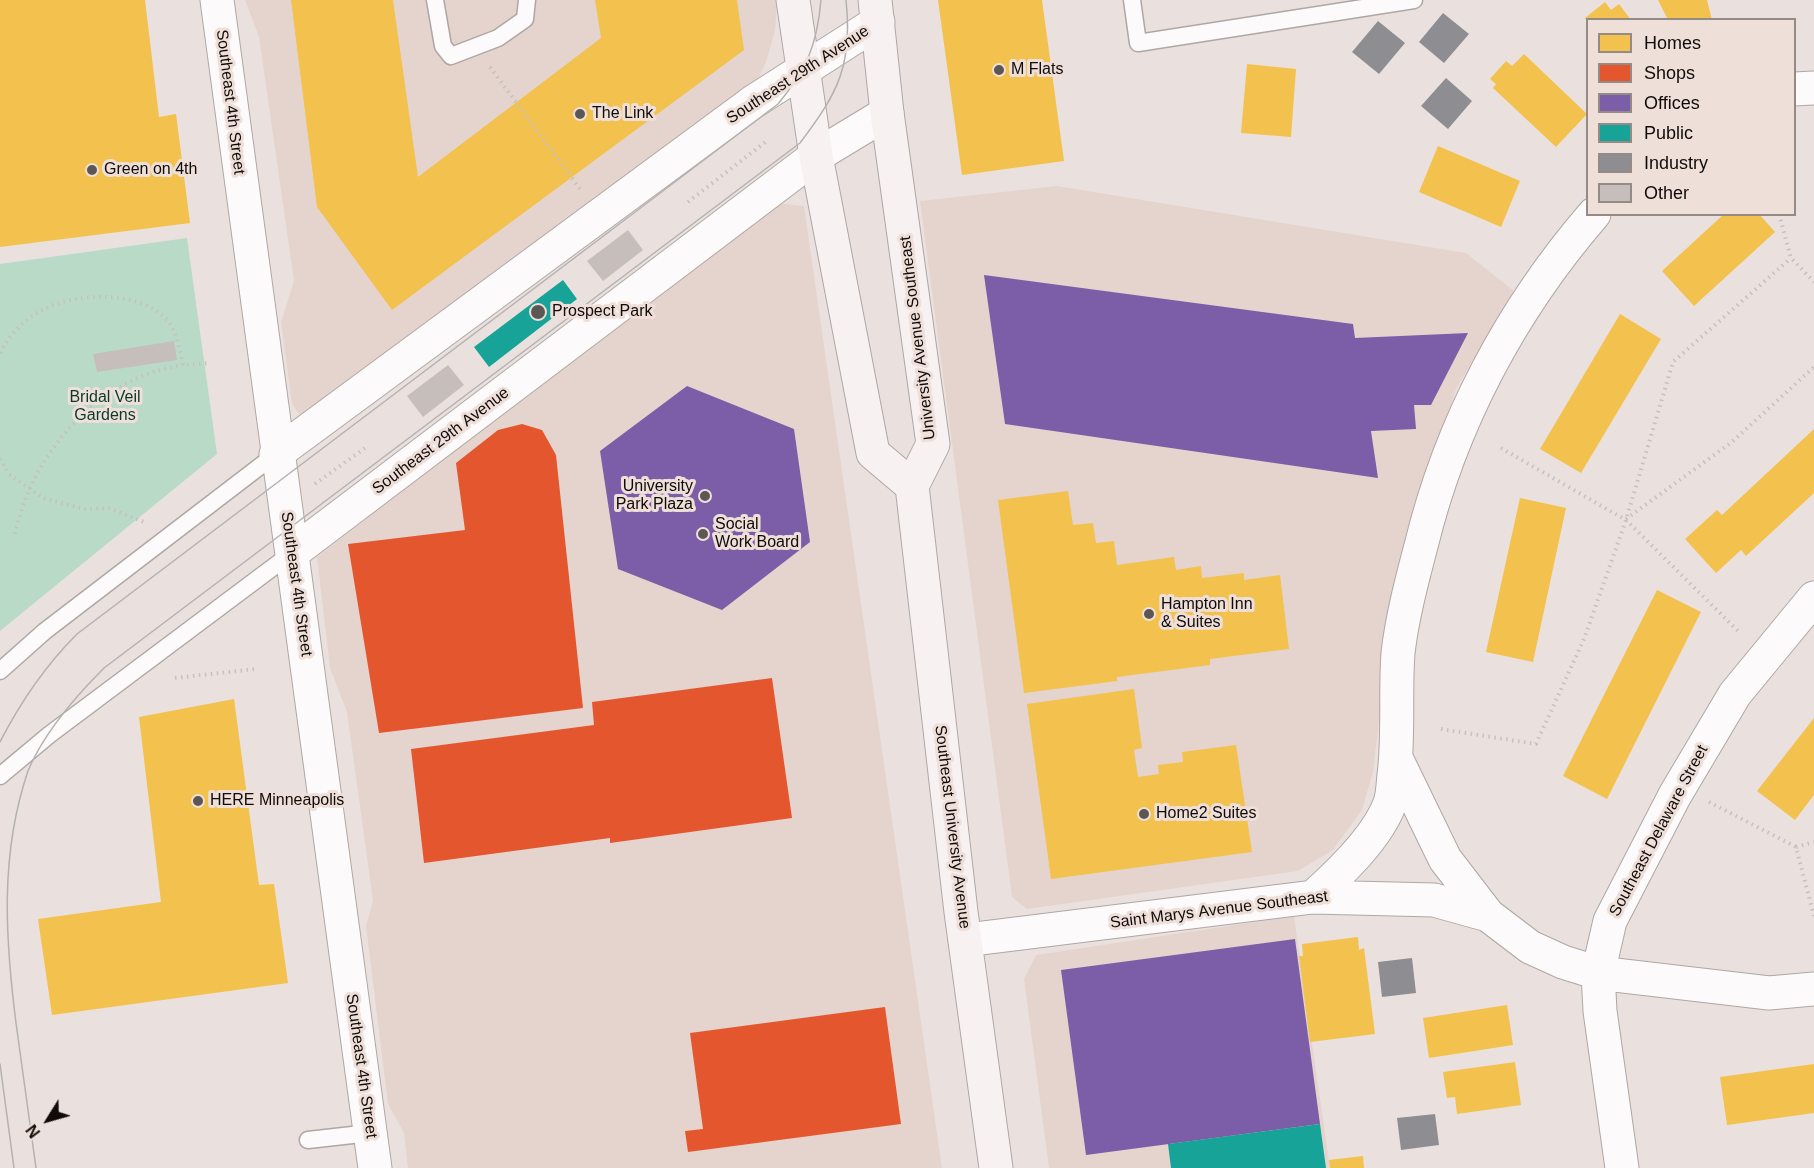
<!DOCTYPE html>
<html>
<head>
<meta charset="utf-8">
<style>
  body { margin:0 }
  #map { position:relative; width:1814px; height:1168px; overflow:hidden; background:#eae1de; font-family:Arial,sans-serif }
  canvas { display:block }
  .legend { position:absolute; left:1586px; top:18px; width:210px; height:198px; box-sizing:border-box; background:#efdfd9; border:2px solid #968a86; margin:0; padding:8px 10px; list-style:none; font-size:18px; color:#100b09 }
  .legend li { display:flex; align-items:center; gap:12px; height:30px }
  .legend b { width:30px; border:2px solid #968a86 }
  .north { position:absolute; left:18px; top:1090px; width:60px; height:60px; -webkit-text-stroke:4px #efdfd9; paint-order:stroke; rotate:233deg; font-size:16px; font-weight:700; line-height:24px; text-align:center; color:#100b09 }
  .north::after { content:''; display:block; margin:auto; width:21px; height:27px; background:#100b09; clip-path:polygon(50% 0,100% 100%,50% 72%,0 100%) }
</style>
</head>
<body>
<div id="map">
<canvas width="1814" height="1168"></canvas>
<ul class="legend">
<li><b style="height:16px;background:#f2c14e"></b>Homes</li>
<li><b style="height:16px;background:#e4572e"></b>Shops</li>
<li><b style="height:16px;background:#7b5ea7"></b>Offices</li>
<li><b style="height:16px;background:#17a398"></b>Public</li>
<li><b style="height:16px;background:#8d8d92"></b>Industry</li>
<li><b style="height:16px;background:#c5bebb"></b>Other</li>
</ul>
<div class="north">N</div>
</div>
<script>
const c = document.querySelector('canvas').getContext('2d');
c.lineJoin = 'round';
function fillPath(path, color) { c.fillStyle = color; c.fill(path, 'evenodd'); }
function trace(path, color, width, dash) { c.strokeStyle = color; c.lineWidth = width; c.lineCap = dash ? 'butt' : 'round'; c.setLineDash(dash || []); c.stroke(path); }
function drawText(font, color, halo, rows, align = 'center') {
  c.font = font + ' Arial,sans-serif'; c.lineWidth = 6; c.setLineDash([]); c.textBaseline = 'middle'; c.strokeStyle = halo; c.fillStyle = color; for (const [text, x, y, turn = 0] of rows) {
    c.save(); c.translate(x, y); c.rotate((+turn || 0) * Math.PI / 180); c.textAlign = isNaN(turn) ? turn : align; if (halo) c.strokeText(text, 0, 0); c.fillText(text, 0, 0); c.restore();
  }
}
const built = new Path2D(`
  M245 0H776L777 3 775 31 766 62 755 86 314 411 299 414 292 404 281 322 294 281 259 37Z
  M1057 186 1466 253 1514 291 1456 389 1412 527 1382 695 1373 772 1362 810 1333 850 1298 871 1027 909 1012 897 920 201Z
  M774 203 804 206 942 1168H408L404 1133 388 1104 366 926 373 901 347 712 330 668 317 557Z
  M1294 916 1330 1168H1049L1024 979 1036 955Z`);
const green = new Path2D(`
  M187 238 217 454 0 631V264Z`);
const homes = new Path2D(`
  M0 0H145L159 117 176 114 190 223 0 247Z
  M291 0H393L418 177 601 38 595 0H737L744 50 392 310 317 207Z
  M938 0H1042L1064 161 962 175Z
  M1658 0H1707L1712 20H1668Z
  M1605 2 1611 10 1619 4 1631 20H1586L1585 18Z
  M1524 54 1587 114 1556 147 1493 88 1496 84 1490 79 1506 61 1512 66Z
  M1247 64 1296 69 1291 137 1241 133Z
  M1438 146 1520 181 1501 227 1419 192Z
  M1724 214H1759L1775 232 1694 306 1662 271Z
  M1620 314 1661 339 1581 473 1540 449Z
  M1814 429V493L1746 556 1741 550 1716 573 1685 539 1717 510 1722 515Z
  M1068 491 1073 525 1093 523 1096 543 1114 541 1117 565 1174 557 1176 570 1201 566 1202 578 1244 573V580L1280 575 1289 649 1210 659V665L1117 677V681L1024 693 998 500Z
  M1520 498 1566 508 1533 662 1486 652Z
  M1657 590 1701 612 1607 799 1563 776Z
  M1134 689 1142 748 1134 750 1138 777 1159 774 1158 765 1183 762 1182 752 1236 745 1252 852 1051 879 1027 704Z
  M234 699 259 885 274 884 288 983 52 1015 38 919 161 902 139 717Z
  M1814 718V795L1795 820 1757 791Z
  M1358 937 1359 950 1364 948 1375 1034 1310 1042 1299 956H1303L1302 944Z
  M1507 1005 1513 1045 1429 1058 1423 1018Z
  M1515 1062 1521 1105 1457 1114 1455 1097 1447 1098 1443 1072Z
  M1814 1064V1113L1727 1125 1720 1077Z
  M1363 1156 1364 1168H1330L1329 1160Z`);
const shops = new Path2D(`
  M522 424 542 430 556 455 583 708 379 733 348 544 465 530 456 463 498 430Z
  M772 678 792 818 610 843V838L424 863 411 749 594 725 592 702Z
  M885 1007 901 1124 688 1152 685 1131 703 1129 690 1033Z`);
const offices = new Path2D(`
  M984 275 1353 324 1355 338 1468 333 1431 405H1414L1416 429 1371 431 1378 478 1005 424Z
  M687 386 794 429 810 542 722 610 618 569 600 451Z
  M1295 939 1320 1124 1086 1155 1061 970Z`);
const public = new Path2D(`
  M563 280 577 299 489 367 474 347Z
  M1320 1124 1326 1168H1171L1168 1144Z`);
const industry = new Path2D(`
  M1443 13 1469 34 1444 63 1419 42Z
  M1378 21 1405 43 1379 74 1352 52Z
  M1446 78 1472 101 1448 129 1421 106Z
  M1412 958 1416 993 1382 997 1378 962Z
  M1435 1114 1439 1145 1401 1150 1397 1118Z`);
const building = new Path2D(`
  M628 230 643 250 603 281 587 261Z
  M174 341 177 360 97 372 93 354Z
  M448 365 464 385 423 417 407 396Z`);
const path = new Path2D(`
  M490 67 580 189
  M688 202 768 140
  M1779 214 1791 258 1814 282
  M0 353C22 311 61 296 106 297 128 298 150 303 165 318 177 330 180 350 183 365L211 363
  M1501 448 1626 520 1739 632
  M0 459 9 474 43 498 84 509 109 508 144 522
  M315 484 365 448
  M1626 519 1732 442 1814 367
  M15 534C32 453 98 377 183 365
  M175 678 256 669
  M1441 729 1536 744 1584 639 1626 520 1673 362 1791 258
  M1709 802 1796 847 1814 916
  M1796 847 1814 842`);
const lane = new Path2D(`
  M435 0 443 46 451 56 498 38 525 19 527 0
  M1132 0 1138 43 1414 0
  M0 671 45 631 276 454
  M0 776 49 735 292 553
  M308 1140 370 1133`);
const street = new Path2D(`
  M217 0 375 1168
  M1794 89 1814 88
  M276 454 753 102 878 22
  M292 553 816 156 887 113
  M1396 758 1445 859 1488 915
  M1313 897C1340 873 1378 837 1390 803 1393 794 1393 784 1394 775 1399 735 1395 694 1398 653 1402 618 1412 580 1421 546 1451 423 1511 310 1594 214
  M966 940 1313 897 1434 900 1488 915 1530 947 1563 962 1598 973 1769 993 1814 989
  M1622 1168 1600 1011 1598 973 1610 921 1675 795 1735 694 1814 598`);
const secondary = new Path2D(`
  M793 0 816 156 873 453 912 486
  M875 0 887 113 933 444 912 486
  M912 486 961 912 996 1168`);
const tram = new Path2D(`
  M0 742C21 701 45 666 77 634L778 104C807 69 817 45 821 0
  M0 1064 14 1168
  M36 1168C29 1120 23 1071 16 1023 5 937 0 853 28 771 44 732 75 697 104 668L800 143C838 93 853 65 846 0`);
const markers = [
  [999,70,6,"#5c5654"],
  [580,114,6,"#5c5654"],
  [92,170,6,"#5c5654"],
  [538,312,8,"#5c5654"],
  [705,496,6,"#5c5654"],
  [703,534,6,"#5c5654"],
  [1149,614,6,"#5c5654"],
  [198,801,6,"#5c5654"],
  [1144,814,6,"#5c5654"]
];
const poiNames = [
  ["M Flats",1011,70],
  ["The Link",592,114],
  ["Green on 4th",104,170],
  ["Prospect Park",552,312],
  ["University",693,487,"right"],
  ["Park Plaza",693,505,"right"],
  ["Social",715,525],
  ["Work Board",715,543],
  ["Hampton Inn",1161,605],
  ["& Suites",1161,623],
  ["HERE Minneapolis",210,801],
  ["Home2 Suites",1156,814]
];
const streetNames = [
  ["Southeast 29th Avenue",798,75,-33],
  ["Southeast 4th Street",230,102,83],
  ["University Avenue Southeast",918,338,-97],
  ["Southeast 29th Avenue",441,441,-37],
  ["Southeast 4th Street",296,584,82],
  ["Southeast University Avenue",952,827,83],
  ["Southeast Delaware Street",1659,831,-62],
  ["Saint Marys Avenue Southeast",1219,910,-7],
  ["Southeast 4th Street",361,1066,82]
];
const parkNames = [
  ["Bridal Veil",105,398],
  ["Gardens",105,416]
];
fillPath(built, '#e5d4cd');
fillPath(green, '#badac8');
fillPath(homes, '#f2c14e');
fillPath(shops, '#e4572e');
fillPath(offices, '#7b5ea7');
fillPath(public, '#17a398');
fillPath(industry, '#8d8d92');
fillPath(building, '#c5bebb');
trace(lane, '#aea7a5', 19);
trace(street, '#aea7a5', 35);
trace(secondary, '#aea7a5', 35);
trace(path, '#c4c1c0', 4, [1.5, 4.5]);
trace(lane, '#fcfafa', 16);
trace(street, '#fcfafa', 33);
trace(secondary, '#f7f1f2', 33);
trace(tram, '#b4b1b0', 1.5);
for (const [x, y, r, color] of markers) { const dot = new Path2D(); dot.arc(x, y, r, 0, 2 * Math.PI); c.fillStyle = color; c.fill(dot); trace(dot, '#efdfd9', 2); }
drawText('16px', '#100b09', '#efdfd9', poiNames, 'left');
drawText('16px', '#100b09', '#efdfd9', streetNames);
drawText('16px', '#063a29', '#efdfd9', parkNames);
</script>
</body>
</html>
